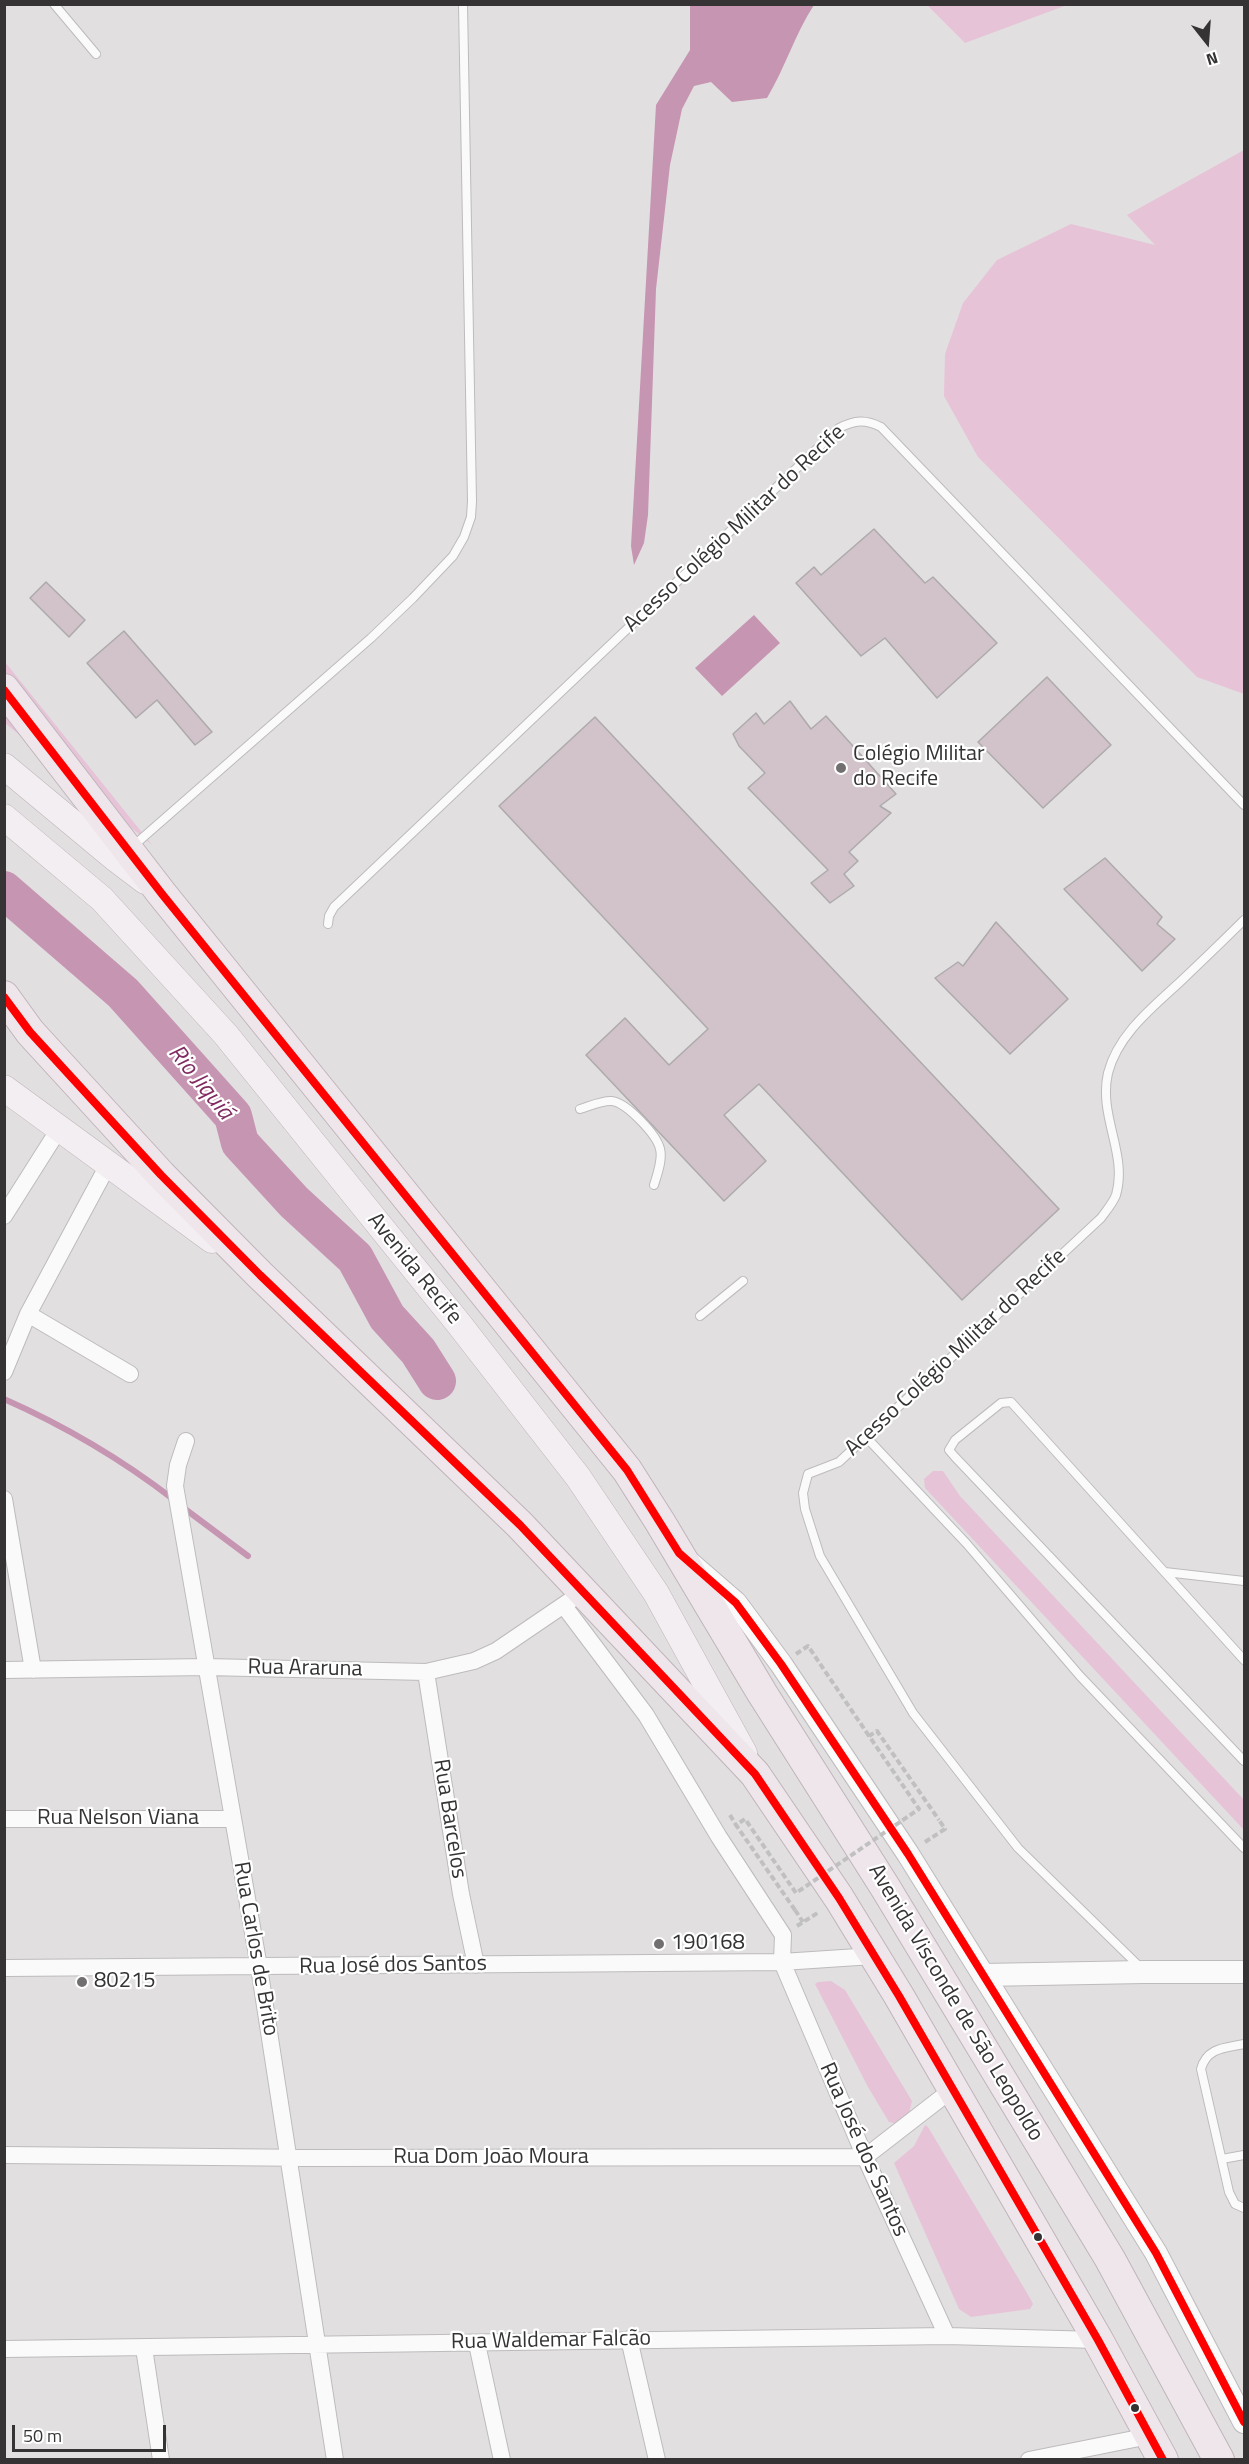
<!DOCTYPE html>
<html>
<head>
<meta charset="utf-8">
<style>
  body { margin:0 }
  #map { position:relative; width:1249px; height:2464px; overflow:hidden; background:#e2dfe1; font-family:"Titillium Web",sans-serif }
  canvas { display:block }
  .frame { position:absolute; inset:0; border:6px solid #353334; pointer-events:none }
  .north { position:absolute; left:1177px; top:12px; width:60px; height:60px; -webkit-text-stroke:4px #fff; paint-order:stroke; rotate:163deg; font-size:16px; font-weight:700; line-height:24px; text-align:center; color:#353334 }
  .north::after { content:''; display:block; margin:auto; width:21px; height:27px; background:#353334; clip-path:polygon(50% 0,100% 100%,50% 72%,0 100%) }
  .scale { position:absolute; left:12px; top:2425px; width:154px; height:27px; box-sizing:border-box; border:3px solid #353334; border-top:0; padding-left:8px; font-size:18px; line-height:21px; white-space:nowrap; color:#353334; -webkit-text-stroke:4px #fff; paint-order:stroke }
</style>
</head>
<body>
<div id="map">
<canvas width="1249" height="2464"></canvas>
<div class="frame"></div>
<div class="north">N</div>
<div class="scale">50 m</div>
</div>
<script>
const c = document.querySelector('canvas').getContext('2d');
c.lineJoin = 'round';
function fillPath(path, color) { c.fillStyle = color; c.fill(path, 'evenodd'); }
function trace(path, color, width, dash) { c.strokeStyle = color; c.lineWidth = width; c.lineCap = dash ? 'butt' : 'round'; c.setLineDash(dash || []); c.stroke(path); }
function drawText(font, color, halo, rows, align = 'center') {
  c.font = font + ' "Titillium Web",sans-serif'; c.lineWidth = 4.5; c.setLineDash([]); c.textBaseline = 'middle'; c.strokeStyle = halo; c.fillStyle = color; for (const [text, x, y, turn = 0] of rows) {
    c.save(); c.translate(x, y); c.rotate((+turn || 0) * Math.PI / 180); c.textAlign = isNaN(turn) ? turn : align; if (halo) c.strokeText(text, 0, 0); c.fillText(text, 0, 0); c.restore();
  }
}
const green = new Path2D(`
  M927 5H1067L965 43Z
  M1244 150V694L1197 677 978 457 944 396 945 354 963 303 997 260 1071 224 1155 245 1127 215Z
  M5 662 152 845 5 723Z
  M933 1471H943L960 1496 1244 1800V1830L925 1488 924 1479Z
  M831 1981 845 1990 912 2101 908 2117 897 2124 889 2122 868 2087 815 1984 818 1982Z
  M925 2125 928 2127 1030 2298 1033 2304 1030 2309 971 2317 959 2309 894 2163 914 2146Z`);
const water = new Path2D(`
  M690 5H814C795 34 785 68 767 98L732 102 711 82 694 86 682 109 670 165 656 289 648 515 644 543 634 565 631 546 656 105 690 50Z
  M754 615 780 643 722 696 695 668Z`);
const stream = new Path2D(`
  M4 1399C65 1426 121 1459 173 1499
  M181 1506 248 1556`);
const river = new Path2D(`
  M4 890 123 993 233 1116 240 1143 294 1202 355 1258 387 1317 418 1351 437 1381`);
const building = new Path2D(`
  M874 529 925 583 933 577 997 643 937 698 885 638 861 656 796 583 814 567 821 575Z
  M46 582 85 620 69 637 30 598Z
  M124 631 212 732 195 745 157 700 136 718 87 663Z
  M1047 677 1111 745 1043 808 978 742Z
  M790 701 811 729 826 716 896 794 880 806 891 813 849 852 858 861 844 874 854 886 830 903 811 883 828 870 748 788 765 773 739 746 733 734 756 713 764 724Z
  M595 717 1059 1209 962 1300 759 1084 724 1115 766 1161 724 1201 586 1055 625 1018 669 1065 708 1029 499 806Z
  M1105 858 1162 917 1157 924 1175 939 1142 971 1064 889Z
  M996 922 1068 999 1010 1054 935 978 958 962 963 966Z`);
const path = new Path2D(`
  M796 1654 808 1646 869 1736
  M730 1815 736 1825
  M925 1842 945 1829 939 1820
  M795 1910 803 1922
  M797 1926 819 1912`);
const lane = new Path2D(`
  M54 4 96 54
  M132 847 371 638 413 598 453 556 464 537 471 517 472 501 463 4
  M328 924 329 916 334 907 839 428C855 420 865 419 881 427L1244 805
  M580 1109C590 1106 603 1100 612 1101 627 1103 657 1135 660 1149 663 1159 657 1175 654 1185
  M700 1316 743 1281
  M866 1437 966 1543 1080 1676 1244 1848
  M1165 1572 1244 1581
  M1244 1660 1011 1402 1001 1403 955 1440 949 1450 955 1457 1244 1761
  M1142 1969 1018 1848 913 1713 820 1556 805 1509 803 1493 808 1474 839 1462 1101 1218C1106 1211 1113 1203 1116 1195 1128 1154 1098 1116 1108 1073 1118 1034 1153 1007 1181 981 1202 961 1223 941 1244 920
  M1244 2044C1226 2048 1207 2047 1201 2069L1229 2192 1235 2204 1244 2208
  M1222 2159 1244 2155`);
const street = new Path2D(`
  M4 1216 59 1129
  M28 1314 130 1374
  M4 1372 28 1314 108 1165
  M186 1441 178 1465 175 1486 259 1967 335 2460
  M4 1499 33 1670
  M564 1606 646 1715 719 1837 783 1935 782 1962 865 2157 947 2336
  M4 1670 206 1667 426 1672 474 1661 496 1651 571 1600
  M426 1672 461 1894 476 1965
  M4 1819H232
  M4 1968 782 1962 873 1956
  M4 2155 317 2158 865 2157 954 2088
  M629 2339 657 2460
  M477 2344 502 2460
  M144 2348 161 2460
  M4 2349 947 2336 1098 2340
  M1029 2460 1149 2436`);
const secondary = new Path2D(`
  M691 1564 736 1603 781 1664 908 1854 1156 2253 1244 2422
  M983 1975 1144 1972H1244`);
const primary = new Path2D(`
  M4 766 116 859 145 881
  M4 817 102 899 226 1035 459 1324 578 1477 656 1593 744 1753
  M4 1088 212 1240`);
const highway = new Path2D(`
  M4 689 162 894 627 1470 660 1522 762 1693 885 1887 1110 2259 1219 2460
  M4 996 30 1032 161 1175 260 1275 520 1525 755 1774 839 1898 899 1996 1098 2340 1163 2460`);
const pathBridge = new Path2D(`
  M795 1910 736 1825 745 1819 796 1893 919 1809 869 1736 877 1731 939 1820`);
const bus1 = new Path2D(`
  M4 690 162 894 627 1470 679 1553 736 1603 781 1664 908 1854 1156 2253 1244 2422
  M4 997 30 1032 161 1175 260 1275 520 1525 755 1774 839 1898 899 1996 1098 2340 1163 2460`);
const markers = [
  [841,768,6,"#726f71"],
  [659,1944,6,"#726f71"],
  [82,1982,6,"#726f71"],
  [1038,2237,5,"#353334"],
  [1135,2408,5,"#353334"]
];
const streetNames = [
  ["Acesso Colégio Militar do Recife",735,529,-43],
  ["Avenida Recife",414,1269,51],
  ["Acesso Colégio Militar do Recife",956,1353,-43],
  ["Rua Araruna",305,1669,1],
  ["Rua Nelson Viana",118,1819],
  ["Rua Barcelos",449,1819,81],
  ["Rua Carlos de Brito",255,1949,80],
  ["Rua José dos Santos",393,1966,-1],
  ["Avenida Visconde de São Leopoldo",955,2003,59],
  ["Rua José dos Santos",863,2150,66],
  ["Rua Dom João Moura",491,2158],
  ["Rua Waldemar Falcão",551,2341,-1]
];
const poiNames = [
  ["Colégio Militar",853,755],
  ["do Recife",853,780],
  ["190168",671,1944],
  ["80215",94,1982]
];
const waterNames = [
  ["Rio Jiquiá",200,1083,51]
];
fillPath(green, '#e6c3d7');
fillPath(water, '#c695b1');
trace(stream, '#c695b1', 6);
trace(river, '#c695b1', 38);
fillPath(building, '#d2c2ca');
trace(building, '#acaaab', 1.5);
trace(lane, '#bdbbbd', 10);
trace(street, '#bdbbbd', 18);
trace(secondary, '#bdbbbd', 24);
trace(primary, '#beb4ba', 27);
trace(highway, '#beb4ba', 32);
trace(path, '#c1c0c1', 4, [6, 3]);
trace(lane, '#fbfafa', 8);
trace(street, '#fbfafa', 16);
trace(secondary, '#fbfafa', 22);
trace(primary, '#f3eef1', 26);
trace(highway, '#efe6eb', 30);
trace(pathBridge, '#c1c0c1', 4, [6, 3]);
trace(bus1, '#f00', 8);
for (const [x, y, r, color] of markers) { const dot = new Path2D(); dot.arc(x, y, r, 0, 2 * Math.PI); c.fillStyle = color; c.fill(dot); trace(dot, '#fff', 2); }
drawText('22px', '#353334', '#fff', streetNames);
drawText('22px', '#353334', '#fff', poiNames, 'left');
drawText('italic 24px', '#802c61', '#fff', waterNames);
</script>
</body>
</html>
